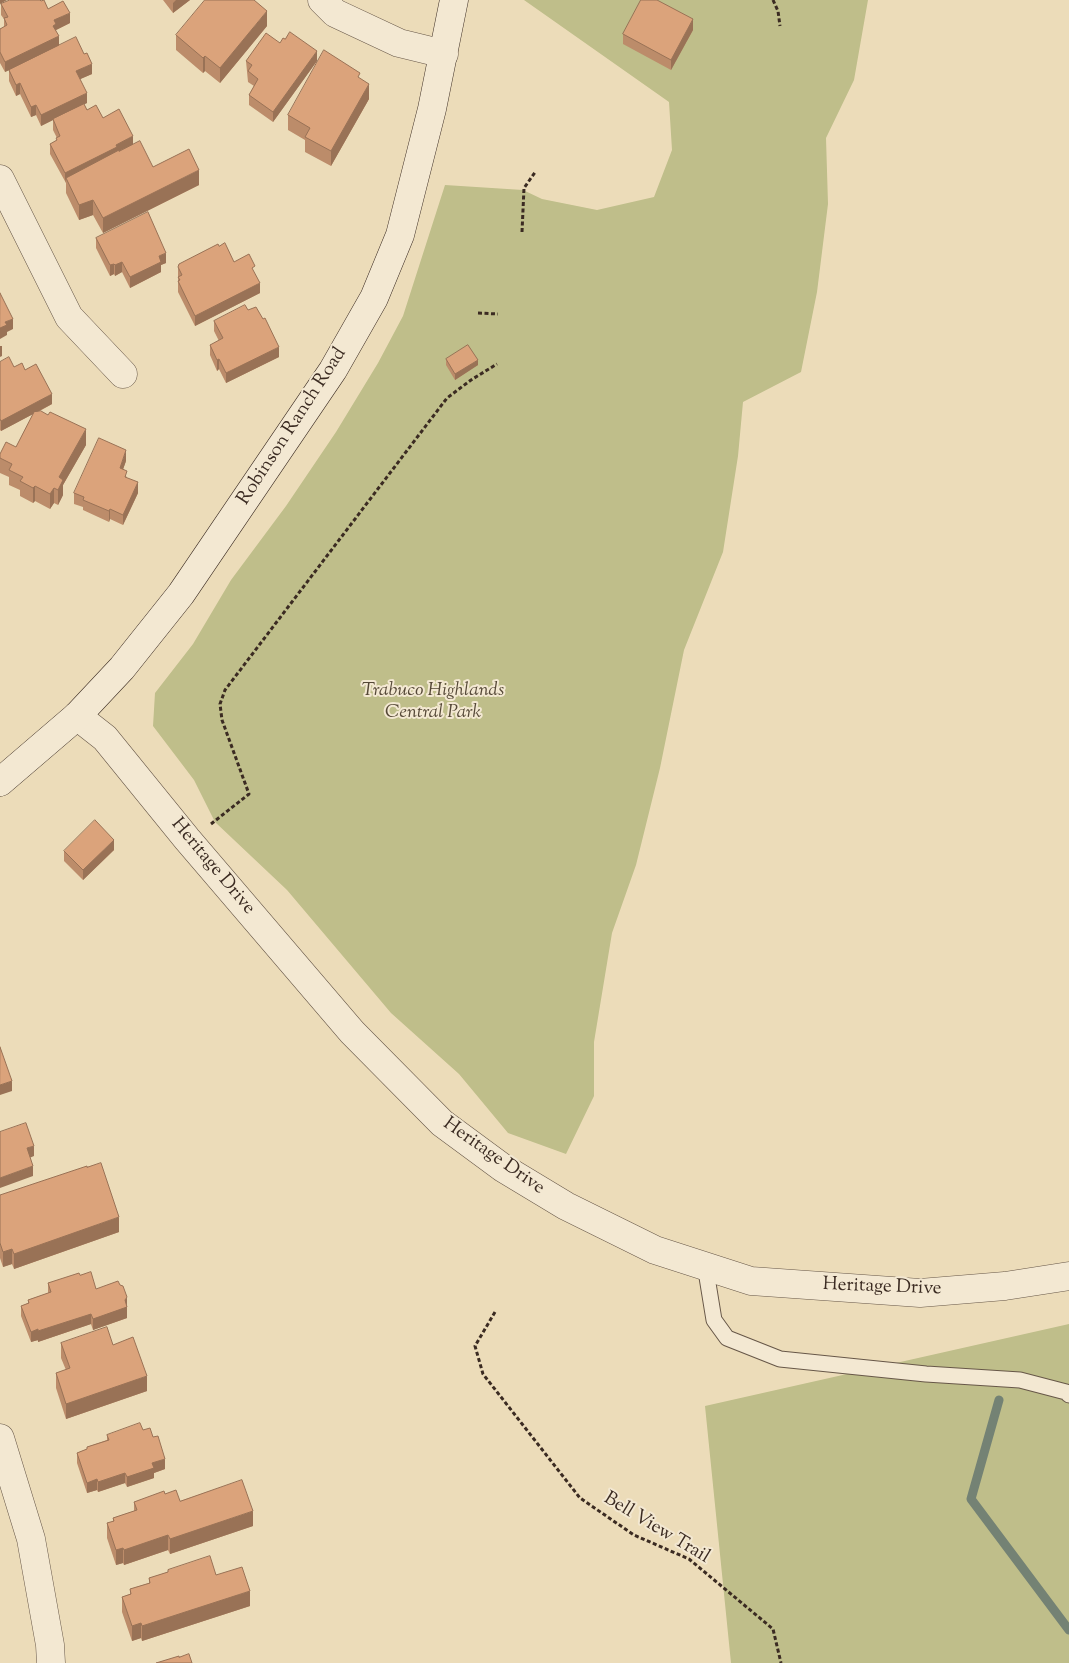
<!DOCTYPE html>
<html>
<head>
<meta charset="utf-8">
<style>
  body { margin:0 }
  canvas { display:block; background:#ecdcb9 }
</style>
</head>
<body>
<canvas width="1069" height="1663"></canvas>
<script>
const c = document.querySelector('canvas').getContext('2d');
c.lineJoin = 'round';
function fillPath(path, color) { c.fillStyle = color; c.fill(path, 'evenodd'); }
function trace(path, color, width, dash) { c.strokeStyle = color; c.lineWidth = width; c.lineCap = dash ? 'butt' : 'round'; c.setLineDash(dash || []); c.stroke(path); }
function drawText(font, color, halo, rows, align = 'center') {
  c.font = font + ' "Sorts Mill Goudy",serif'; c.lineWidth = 4; c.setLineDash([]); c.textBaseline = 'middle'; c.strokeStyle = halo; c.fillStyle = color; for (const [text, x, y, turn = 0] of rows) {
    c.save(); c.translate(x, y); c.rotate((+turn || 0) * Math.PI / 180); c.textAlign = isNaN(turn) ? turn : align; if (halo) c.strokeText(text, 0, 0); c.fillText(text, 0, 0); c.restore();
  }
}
const green = new Path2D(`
  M524 0H868L854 80 826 138 828 204 817 292 801 372 743 402 738 456 723 552 684 650 660 768 636 865 612 933 594 1042V1096L566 1154 508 1133 459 1074 391 1013 287 890 215 822 194 780 153 726 155 693 193 644 231 580 286 506 336 432 378 363 403 316 445 185 523 190 542 199 597 210 654 197 672 150 669 102Z
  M1069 1324V1663H731L705 1406Z`);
const stream = new Path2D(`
  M999 1400 971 1499 1069 1630`);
const path = new Path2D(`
  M773 0 778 11 780 26
  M522 232 524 188 536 171
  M478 313 498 314
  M211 824 249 794 222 720 220 704 225 690 447 398 471 380 497 364
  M495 1312 475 1346 483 1374 580 1498 634 1535 689 1559 773 1629 781 1663`);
const lane = new Path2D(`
  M705 1265 714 1320 727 1338 780 1359 926 1374 1020 1380 1066 1392 1069 1395`);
const street = new Path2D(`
  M322 0 335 13 399 43 444 54
  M0 179 69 317 123 374
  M77 716 105 738 187 839 352 1032 442 1123 503 1168 566 1206 655 1250 751 1281 920 1293 1005 1286 1069 1276
  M0 1438 31 1539 50 1645 51 1663`);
const secondary = new Path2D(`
  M0 782 77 716 122 668 181 594 333 370 374 298 400 235 432 109 454 0`);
const wall = new Path2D(`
  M163 0H190L173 13Z
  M1 4 48 9 70 23 56 30 59 46 92 74 80 79 87 103 84 104 87 110 103 118 133 145 153 167 199 185 103 233 93 215 79 220 66 193V183L50 154V144L56 141 57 138 53 130V120L41 126 36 115 31 117 20 94 16 96 9 81V70L5 72 0 63V29L4 27V19L1 15Z
  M267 26 220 83 205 71 203 73 176 50V35Z
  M693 30 671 70 623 44V34Z
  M280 43 317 61 273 122 249 105V95L254 86 248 82 246 61Z
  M360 79 369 99 331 166 305 152V140L288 130V115Z
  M96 238 166 263 161 265V272L130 288 122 272 115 276 114 274 110 276 96 248Z
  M234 262 255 274 260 293 195 326 178 292V267Z
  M248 310 279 357 226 383 219 369 217 371 210 355V345L219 341 214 331V321Z
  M446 359 478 365 455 380 446 365Z
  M0 362 14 367 25 370 52 404 38 412 86 445 63 485V495L58 505 54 503 50 509 35 501 33 503 20 496V490L9 485V477L0 473V454L16 447 33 414 1 431 0 430Z
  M126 461 123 469 127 478 138 493 123 525 110 519 109 522 83 510V507L74 504V493Z
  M114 850 83 880 64 861V851Z
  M0 1195 119 1232 14 1269 12 1264 3 1267 0 1258Z
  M80 1275 96 1289 127 1305V1318L93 1330 91 1324 38 1342V1340L31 1342 21 1316V1306L28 1303V1300L48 1293V1283Z
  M61 1343 113 1345 147 1391 66 1419 56 1388V1373L66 1370 61 1358Z
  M143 1430 165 1469 154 1473V1478L127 1487 125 1483 98 1492 97 1490 87 1493 77 1463V1453L87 1449V1447L107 1440V1435Z
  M165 1494 180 1501 253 1526 170 1554 168 1550 124 1565 123 1563 116 1565 107 1538V1523L113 1522V1518L134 1511V1502Z
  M168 1570 216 1575 250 1606 142 1641 141 1638 132 1641 122 1612V1597L130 1594V1589L149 1583V1578L168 1572Z`);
const shadedWall = new Path2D(`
  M0 0H7L0 4Z
  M176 0H190L173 13V3Z
  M267 11V26L220 83V68Z
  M70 13V23L56 30V35L53 26 54 20Z
  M693 19V30L671 70V60Z
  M59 36V47L5 72V62Z
  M317 51V61L273 122V112Z
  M205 56V71L203 73V58Z
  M92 64V74L76 81V71Z
  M20 83V94L16 96V85Z
  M369 84V99L331 166V151Z
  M87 93V103L41 126V115Z
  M36 105V115L31 117V107Z
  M133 136V147L66 178 65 183V173L116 145Z
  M199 170V185L103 233V218Z
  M93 200V215L79 220V205Z
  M166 253V263L161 265V272L130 288V277L159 256Z
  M122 262V272L115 276V265Z
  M114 264V274L110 276V265Z
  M260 283V293L195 326V316Z
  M13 319V329L7 332V335L0 339V328L5 322Z
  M0 346H2V356L0 357Z
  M279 347V357L226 383V373Z
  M219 359V369L217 371V360Z
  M478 360V365L455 380V374Z
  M52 394V404L1 431V421Z
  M86 429V445L63 485V495L58 505V490L59 477Z
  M126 450V461L120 478V468Z
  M138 482V493L123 525V515Z
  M35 486V501L33 503V488Z
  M54 488V503L50 509V494Z
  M110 509V519L109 522V511Z
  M114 840V850L83 880V870Z
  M12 1081V1091L0 1095V1085Z
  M34 1146V1156L27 1159V1148Z
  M33 1166V1176L0 1188V1178Z
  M119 1217V1232L14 1269V1254Z
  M12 1249V1264L3 1267V1252Z
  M127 1297V1318L93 1330V1319L125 1300Z
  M91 1314V1324L38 1342V1331Z
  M38 1329V1340L31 1342V1332Z
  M147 1376V1391L66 1419V1404Z
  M165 1459V1469L154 1473V1478L127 1487V1477L152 1463Z
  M125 1473V1483L98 1492V1482Z
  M97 1479V1490L87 1493V1483Z
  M253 1511V1526L170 1554V1539Z
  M168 1535V1550L124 1565V1550Z
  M123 1548V1563L116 1565V1550Z
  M250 1591V1606L142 1641V1626Z
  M141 1623V1638L132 1641V1626Z`);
const building = new Path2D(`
  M10 0H40L41 1 44 0 48 9 63 1 70 13 54 20 56 24 53 26 59 36 5 62 0 52V29L7 25 4 18 8 17 1 4Z
  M205 0H254L267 11 220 68 205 56 203 58 176 35Z
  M641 0H657L693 19 671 60 623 34Z
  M290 32 317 51 273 112 249 95 258 79 248 71 252 65 246 61 266 33 280 43 283 38 285 39Z
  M76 37 84 54 87 53 92 64 76 71 87 93 41 115 36 105 31 107 20 83 16 85 9 70Z
  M324 50 360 73 358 77 369 84 331 151 305 137 310 128 288 115Z
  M84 104 87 110 96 105 103 118 119 109 133 136 116 145 117 147 65 173 50 144 57 140 56 138 60 136 53 119Z
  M140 141 153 167 189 149 199 170 103 218 93 200 79 205 66 178 119 150V151Z
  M148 212 166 253 159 256 161 262 130 277 122 262 115 265 114 264 110 265 96 238Z
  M225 243 234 262 249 254 255 266 252 268 260 283 195 316 178 281 180 280 178 277 182 275 178 267 179 264 218 244 219 246Z
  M0 293 13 319 5 322 7 325 0 328Z
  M245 305 248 310 256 307 263 319 265 318 279 347 226 373 219 359 217 360 210 345 223 338 214 321Z
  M468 345 478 360 455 374 446 359Z
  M9 357 14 367 22 363 25 370 36 364 52 394 1 421 0 419V362Z
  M41 411 48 415 50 412 86 429 59 477 63 480 58 490 54 488 50 494 35 486 33 488 20 481 23 477 9 470 12 464 0 458V454L6 442 16 447 34 412Z
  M99 438 126 450 120 468 127 471 125 477 138 482 123 515 110 509 109 511 83 500 84 497 74 493Z
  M95 820 114 840 83 870 64 851Z
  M0 1047 12 1081 0 1085Z
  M26 1123 34 1146 27 1148 33 1166 0 1178V1132Z
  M101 1163 119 1217 14 1254 12 1249 3 1252 0 1243V1195L87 1166V1167Z
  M91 1272 96 1289 118 1281 120 1285 123 1286 127 1297 125 1300 127 1307 93 1319 91 1314 38 1331V1329L31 1332 21 1306 29 1303 28 1300 51 1292 48 1283 79 1273 80 1275Z
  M107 1327 113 1345 133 1337 147 1376 66 1404 56 1373 70 1368 61 1343Z
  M140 1423 143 1430 150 1428 153 1437 158 1436 165 1459 152 1463 154 1468 127 1477 125 1473 98 1482 97 1479 87 1483 77 1453 87 1449V1447L109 1440 107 1435Z
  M242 1480 253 1511 170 1539 168 1535 124 1550 123 1548 116 1550 107 1523 114 1521 113 1518 137 1510 134 1502 164 1491 165 1494 176 1490 180 1501Z
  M210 1556 216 1575 242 1567 250 1591 142 1626 141 1623 132 1626 122 1597 131 1594 130 1589 150 1583 149 1578 168 1572V1570Z
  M189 1654 192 1663H156L179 1656V1657Z`);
const streetNames = [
  ["Robinson Ranch Road",293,427,-57],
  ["Heritage Drive",212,867,50],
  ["Heritage Drive",493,1157,35],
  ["Heritage Drive",882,1288,2],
  ["Bell View Trail",656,1529,31]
];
const parkNames = [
  ["Trabuco Highlands",433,692],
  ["Central Park",433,714]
];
fillPath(green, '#bfbe8a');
trace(stream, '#748274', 9);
trace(lane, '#675748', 17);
trace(street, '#675748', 29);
trace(secondary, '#3b2b22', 29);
trace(path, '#3b2b22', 3, [4, 2.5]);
trace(lane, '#f3e8d2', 15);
trace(street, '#f3e8d2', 28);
trace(secondary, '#f3e8d2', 28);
fillPath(wall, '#bc8c6a');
fillPath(shadedWall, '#997256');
fillPath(building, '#dba37b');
trace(building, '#997256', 1);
drawText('19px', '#3b2b22', '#f3e8d2', streetNames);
drawText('italic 19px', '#554837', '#f3e8d2', parkNames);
</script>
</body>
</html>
